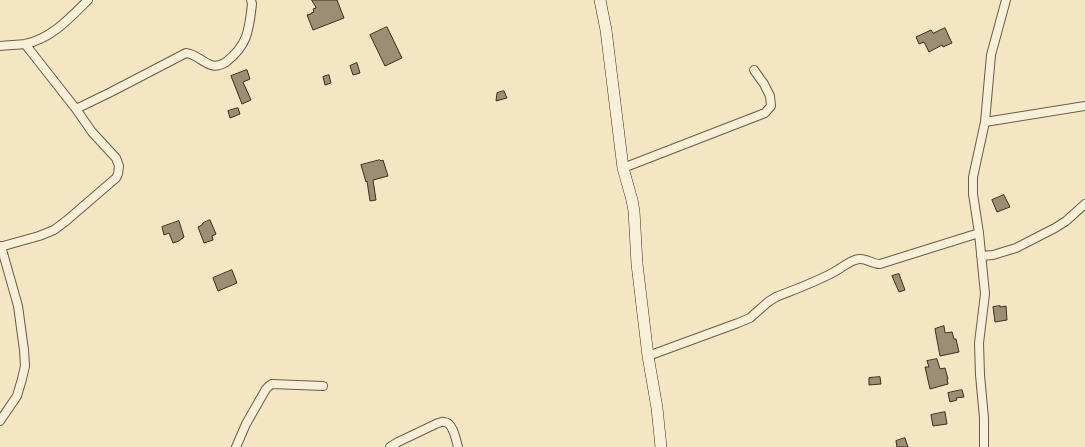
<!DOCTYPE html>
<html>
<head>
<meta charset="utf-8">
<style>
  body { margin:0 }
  canvas { display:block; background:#f5e6c3 }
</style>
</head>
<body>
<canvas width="1085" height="447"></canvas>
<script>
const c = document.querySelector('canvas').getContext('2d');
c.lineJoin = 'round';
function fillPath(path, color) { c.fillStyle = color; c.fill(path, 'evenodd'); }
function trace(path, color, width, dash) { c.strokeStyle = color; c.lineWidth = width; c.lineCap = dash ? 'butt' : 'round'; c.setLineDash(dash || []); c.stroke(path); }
const building = new Path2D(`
  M312 0H337L344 18 313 30 307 15 311 14V13L314 12 313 9 316 8Z
  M387 27 402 58 385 66 370 35Z
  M945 28 952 43 943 47 942 45 929 52 924 42 919 44 916 37 931 30 933 33Z
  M357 63 360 73 353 75 350 66Z
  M247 70 250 79 243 82 251 100 242 104 231 76Z
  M329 75 331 83 325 85 323 77Z
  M504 91 507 98 496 101 497 93Z
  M238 108 240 114 230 118 228 111Z
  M380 160 381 161 383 160 388 176 373 180 376 200 370 201 367 181 366 182 361 165Z
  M1004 195 1010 207 997 212 992 200Z
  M210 220 216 234 212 236 213 240 204 243 198 227 202 225 203 223Z
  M179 221 184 237 179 241 173 243 169 233 164 235 162 227Z
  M232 270 237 283 218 291 213 278Z
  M899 274 905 290 899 292 892 276Z
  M1000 306V307L1006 306 1007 320 995 322 993 307Z
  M944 326 945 333 952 332 954 339H956L959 352 940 356 935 329Z
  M937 359 940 369 945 368 948 379H947L948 384 930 389 925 367H929L927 361Z
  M880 377 881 384 869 385V378Z
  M962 390 964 397 956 398 957 400 950 402 948 393Z
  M945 412 947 424 933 426 931 415Z
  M905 438 908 447H897L896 441Z`);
const street = new Path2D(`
  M0 46C8 45 17 45 25 44 51 39 70 18 88 0
  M76 109 111 92 186 53C196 54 202 62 211 65 216 67 221 65 226 62 248 45 249 30 252 4L251 0
  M985 122 1085 106
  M623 168 765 113 771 106 770 96 764 84 754 70
  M0 247 39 236 54 230 66 221 116 178 118 174 119 166 116 158 92 132 76 109 25 44
  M981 256 993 255 1016 248 1055 228 1066 221 1085 204
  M648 356 738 323 750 318 768 302 776 297C796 289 816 282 834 272 842 268 850 260 859 259 866 258 872 264 880 264L979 233
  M0 421 17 396 22 379 25 366 24 350 18 306 1 246
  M236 447 246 424 266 389 269 386 272 384 323 386
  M390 447 398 442 438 423C440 423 442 421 444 422 453 422 456 440 458 447
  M984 447V418L980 375 979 343 985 294 979 233 973 194V177L985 122 991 55 1006 0`);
const secondary = new Path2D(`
  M600 0 606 30 623 168 632 200 634 211 637 264 648 356 657 408 661 447`);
fillPath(building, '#9d8d75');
trace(building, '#3d2d21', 1);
trace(street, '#6b5b4a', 10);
trace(secondary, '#3d2d21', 12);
trace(street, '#f8efd8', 8);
trace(secondary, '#f8efd8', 11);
</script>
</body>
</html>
